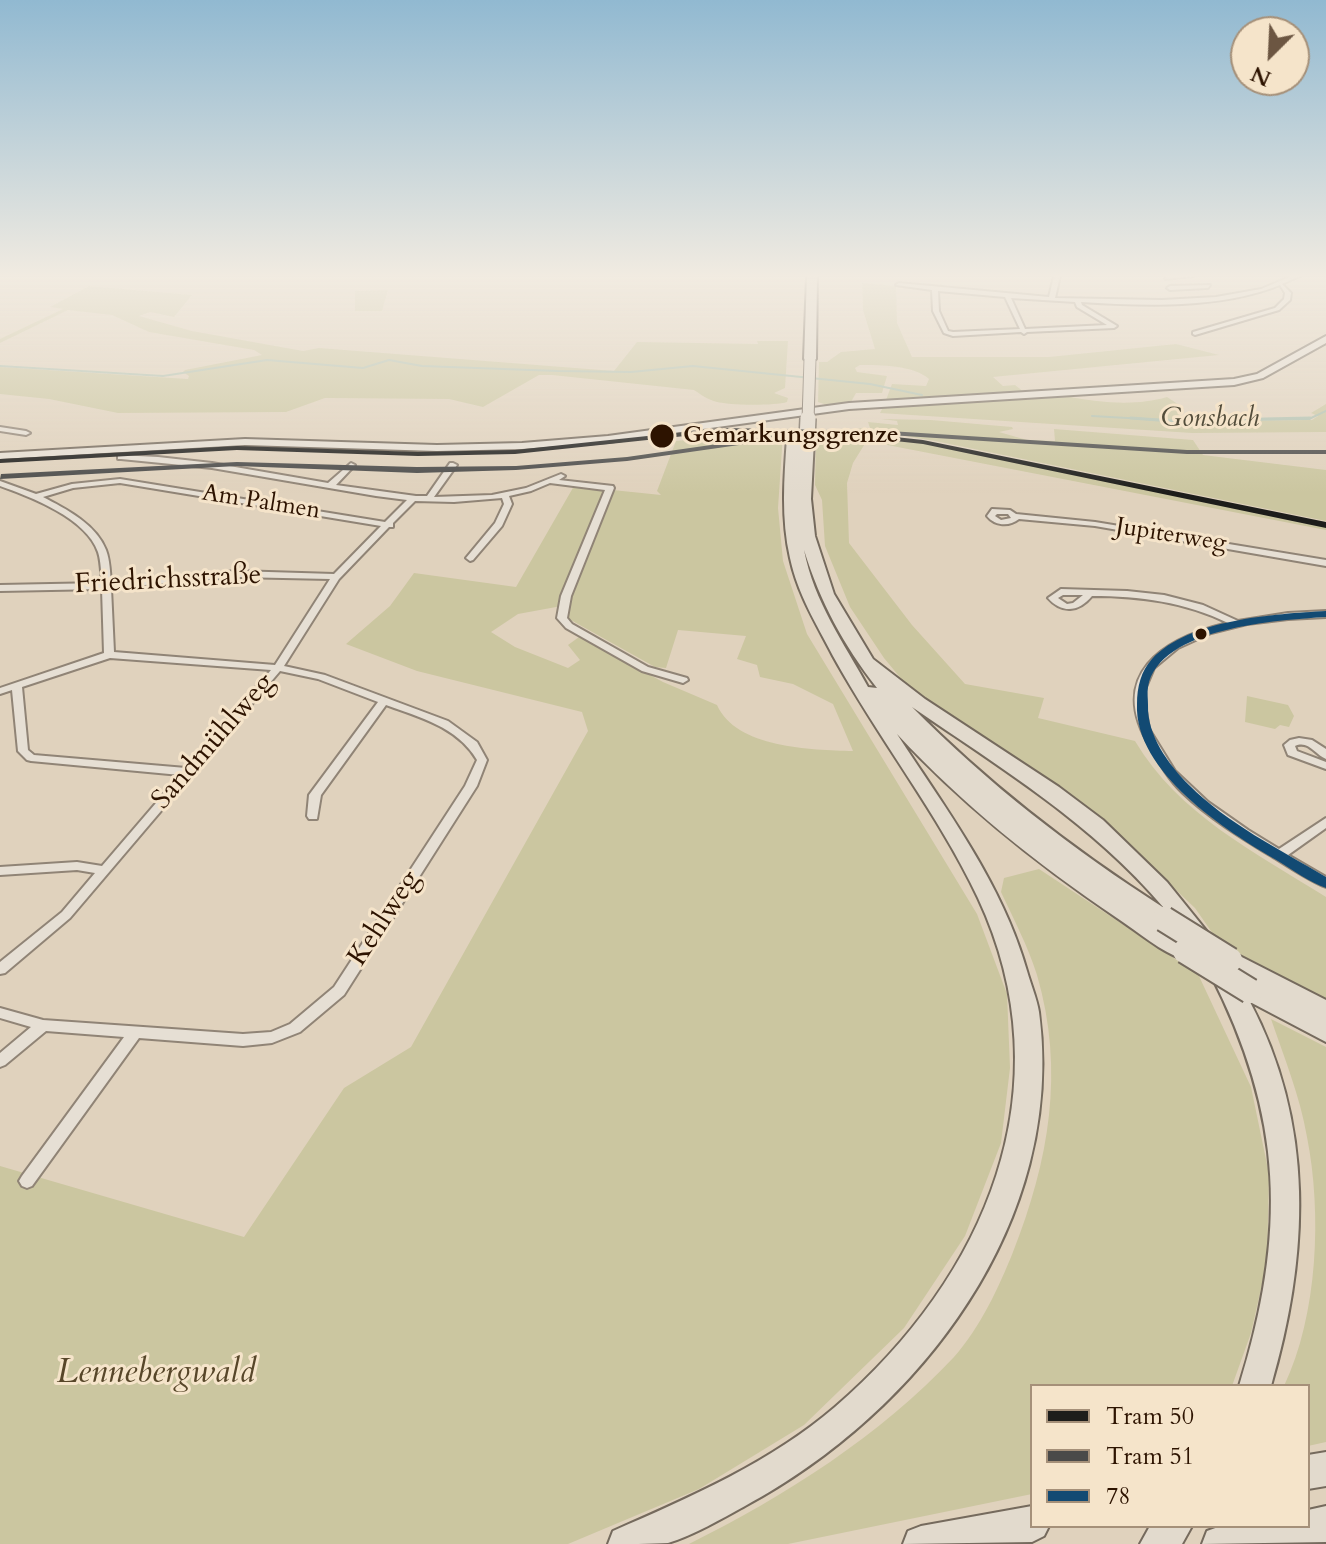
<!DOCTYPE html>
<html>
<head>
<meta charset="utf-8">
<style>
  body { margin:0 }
  #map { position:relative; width:1326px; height:1544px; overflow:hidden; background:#e0d2bd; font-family:Cardo,serif }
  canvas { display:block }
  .legend { position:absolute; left:1030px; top:1384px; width:280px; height:144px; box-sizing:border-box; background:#f5e4ca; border:2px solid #a59079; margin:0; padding:10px 14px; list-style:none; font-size:24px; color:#2d1300 }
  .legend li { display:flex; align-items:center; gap:16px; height:40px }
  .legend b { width:40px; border:2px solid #a59079 }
  .north { position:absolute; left:1230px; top:16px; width:80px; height:80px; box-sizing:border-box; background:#f5e4ca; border:2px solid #a59079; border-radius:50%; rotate:204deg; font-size:22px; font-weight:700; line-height:32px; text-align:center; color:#2d1300 }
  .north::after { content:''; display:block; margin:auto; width:28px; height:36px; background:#6c5642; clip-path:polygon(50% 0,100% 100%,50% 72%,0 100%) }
</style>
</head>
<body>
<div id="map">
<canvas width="1326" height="1544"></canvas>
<ul class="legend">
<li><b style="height:10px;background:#1d1d1b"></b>Tram 50</li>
<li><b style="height:10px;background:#4a4a49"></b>Tram 51</li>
<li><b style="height:10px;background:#124a73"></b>78</li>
</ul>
<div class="north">N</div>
</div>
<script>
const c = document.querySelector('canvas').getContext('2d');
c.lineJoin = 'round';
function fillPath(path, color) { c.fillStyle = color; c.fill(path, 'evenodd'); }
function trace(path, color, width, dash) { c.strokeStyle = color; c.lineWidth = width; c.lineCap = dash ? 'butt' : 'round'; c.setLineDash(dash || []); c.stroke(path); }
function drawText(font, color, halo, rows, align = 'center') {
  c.font = font + ' Cardo,serif'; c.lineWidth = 6; c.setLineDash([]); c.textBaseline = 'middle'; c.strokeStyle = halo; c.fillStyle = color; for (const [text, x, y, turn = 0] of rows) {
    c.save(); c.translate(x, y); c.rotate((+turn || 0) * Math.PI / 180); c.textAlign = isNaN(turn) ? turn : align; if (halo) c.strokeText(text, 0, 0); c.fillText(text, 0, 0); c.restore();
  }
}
const green = new Path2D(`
  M862 283 896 286 897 323 912 357H1049L1176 344 1219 355 993 377 1003 386 1015 385 1024 392 886 400 892 384 926 386 929 379C914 365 879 365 860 365L855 368 857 372 887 376 882 393H856L851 402 827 405 818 402 819 362H827L841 352 875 349 863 310Z
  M89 286 192 295 174 317 150 312 139 316 192 331 303 351 319 348 614 371 637 342 758 344 757 341H788L785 388 774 393 788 398 787 402C774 406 724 406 711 400 705 398 699 393 694 390L552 375H539L483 407 449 399 325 398 286 412 118 413 49 399 0 394V367L188 379 189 376 183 372 185 370 262 355 254 350 149 332 112 315 68 310 0 343V339L63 309 50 307Z
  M388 290 382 311H355V291Z
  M1070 397C1102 403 1137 406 1167 397L1184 408 1180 417 1194 421 1312 420 1318 416 1311 413 1326 404V432L1192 433 880 413 883 407Z
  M881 419 931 420 1012 427 1013 429 999 432 1027 440 1055 441 1054 429 1193 440 1203 455 1326 470V521L935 441 856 428H870L868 422 898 425 897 421Z
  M835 433 909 440 1326 526V530L846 437Z
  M783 434 778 508 783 561 807 634 977 914 1007 994 1010 1068 1001 1143 965 1236 904 1328 804 1425 699 1489 568 1544H0V1166L244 1237 344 1088 411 1047 588 731 582 712 417 671 346 644 390 606 414 573 516 587 574 486 661 495 657 491 676 441 732 435 758 439 765 435ZM567 605 569 619 655 667 666 668 678 630 746 636 737 659 757 665 760 677 793 684 833 704 853 751C811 750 736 748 717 705L663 682 579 637 568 645 580 660 568 668 515 647 491 632 518 614Z
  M816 435 836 441 866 442 853 463 847 483 849 543 912 625 965 684 1044 698 1038 718 1135 741C1178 814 1256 853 1326 897V1001L1220 944 1195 908 1112 830 934 709 903 681 884 658 850 607 825 546 822 500 815 485Z
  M1247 696 1288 705 1294 716 1289 727 1280 725 1275 729 1245 722Z
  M1039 869 1198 974 1251 1087 1269 1174 1267 1262 1251 1333 1232 1386H1032V1494L788 1544H689C785 1496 880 1436 954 1357 980 1328 999 1287 1013 1252 1049 1161 1065 1071 1037 975 1028 946 1013 918 1001 892L1004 878Z
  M1271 1019 1326 1047V1442L1308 1446V1386H1284C1318 1315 1322 1213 1307 1137 1300 1096 1284 1057 1271 1019Z`);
const streamFar1 = new Path2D(`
  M0 366 163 376 267 360 363 368 389 360 422 366 558 371 631 372 693 366 870 384 922 395
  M1092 416 1163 420
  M1212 420 1309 419 1326 411`);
const stream = new Path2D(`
  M1131 418 1172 421 1310 418`);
const street = new Path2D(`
  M1054 276H1060L1055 298 1162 300 1216 297 1261 289 1292 276H1300L1282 284 1291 293 1290 300 1279 310 1195 335 1193 334V332L1275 308 1284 299 1285 293 1280 285C1221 309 1144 306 1081 302L1082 305 1117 326 1114 328 1027 332 1024 334 1021 332 953 336 944 333 933 311 932 290 896 285 899 283 1049 297ZM938 291 1005 297 1020 329 953 332 948 331 939 311ZM1011 298 1075 302 1077 307 1107 325 1025 329Z
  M1167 276H1193L1165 279Z
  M1210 285 1208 288 1170 290 1167 288 1170 286Z
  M0 427 26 431 30 433 26 435 0 431Z
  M118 455 158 457 212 463 328 483 351 463 355 465 336 485 416 496H427L450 463H453L457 465 434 497 492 495 526 488 561 474 565 476 559 480 613 486 614 488 571 596 567 618 572 624 648 667 687 678 688 680 683 683 642 671 566 628 557 618 561 596 605 490 550 483 531 491 509 496 512 504 502 526 473 560 470 561 466 558 495 523 504 504 502 498 454 502 415 501 393 523V527H389L339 579 284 666 325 675 448 721 477 742 487 760 477 786 344 995 300 1032 272 1043 243 1046 139 1038 32 1186 27 1188 22 1186 19 1181 22 1176 124 1037 46 1031 5 1065 0 1067V1053L31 1027 0 1018V1008L43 1020 243 1034 271 1032 290 1024 334 987 465 786 477 760C458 727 419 717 386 705L321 795 317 819H309L307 816 309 795 378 702 318 679 280 671 70 918 5 973 0 974V962L62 912 95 873 77 870 0 875V867L77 862 102 866 180 775 31 761 27 760 18 751 12 690 0 694V688L104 653 102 589 0 591V585L102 583C101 573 101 561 98 552 86 518 31 497 0 486V481L36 494 72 484 120 479 385 522 407 500 376 496 212 468 121 459H118ZM120 483 381 526 334 574 236 571 111 583C110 573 110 560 106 550 96 524 66 509 43 497L73 488ZM236 577 330 579 275 665 114 652 111 588ZM110 658 271 670 186 768 34 755 28 750 22 687Z
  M992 509 1010 510 1016 514 1095 522 1326 560V566L1095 526 1019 519C1009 527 995 526 987 516ZM997 514H1008L1011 518 1001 520 995 516Z
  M1061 589 1127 591 1164 595 1203 605 1238 621 1288 613 1326 611V617L1288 619 1247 624 1211 633 1178 648 1154 668 1143 694 1149 729 1175 771 1208 802 1248 830 1279 849 1326 818V828L1288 855 1326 877V887C1308 880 1290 867 1273 857 1242 838 1209 818 1183 793 1169 780 1160 764 1151 748 1106 675 1162 639 1228 623 1185 602 1140 596 1092 596 1079 612 1062 614 1048 598ZM1063 595H1083L1073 603 1067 604 1058 598Z
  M1299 738 1312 740 1326 749V759C1315 755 1309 740 1295 746L1297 751 1326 762V769L1288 755 1284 745 1290 740Z`);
const secondary = new Path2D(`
  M1326 336V343L1263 378 1234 385 849 409 608 442 522 449 437 451 245 445 0 459V453L245 439 437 445 522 443 608 436 849 403 1234 379 1257 374Z`);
const highway = new Path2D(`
  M807 276H817L816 359 810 362 804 359Z
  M794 434 801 439 807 435 814 439 811 499 815 536 834 594 873 659 925 699 1059 787 1103 820 1167 882 1213 939 1209 945H1194L1197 951 1193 957 1185 960C1161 952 1138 932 1117 918 1037 864 963 805 897 734 947 811 1002 883 1027 971 1031 985 1037 999 1039 1012 1067 1221 920 1412 745 1506 721 1519 694 1535 668 1543 651 1544 626 1544 608 1544L613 1531C691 1497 771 1462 835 1407 986 1277 1067 1088 978 898 939 815 878 738 833 656 816 623 798 595 790 558 781 519 784 478 787 438ZM804 550C821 604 843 644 877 688L868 687C844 643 814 602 804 550ZM912 707C1002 769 1092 823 1164 908 1072 849 988 784 912 707ZM1174 921 1192 944 1165 927Z
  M1230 951 1326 1000V1042L1250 1002C1315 1125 1309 1256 1271 1386H1239C1287 1233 1284 1117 1210 973L1213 967 1221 964 1218 960 1222 954ZM1234 973 1250 982 1241 986Z
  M1326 1452V1486L1308 1489V1455Z
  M1032 1506V1526H1049L1044 1536 1032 1542 903 1544 908 1531 921 1526Z
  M1326 1506V1542L1202 1544 1207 1531 1221 1526H1308V1510Z
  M1150 1526H1192L1182 1544H1140Z`);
const highwayBridgeFar2 = new Path2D(`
  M808 420 810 359`);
const highwayBridgeFar1 = new Path2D(`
  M807 439 808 418`);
const highwayBridge = new Path2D(`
  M1164 919 1230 960
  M1185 951 1250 991`);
const bus1 = new Path2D(`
  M1326 611V617C1279 620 1159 627 1148 687 1147 693 1148 699 1148 705 1147 735 1168 764 1189 785 1228 824 1279 849 1326 877V888C1309 882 1293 870 1278 861 1226 831 1134 772 1137 704 1137 687 1141 671 1152 659 1189 619 1275 614 1326 611Z`);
const tram1 = new Path2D(`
  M723 428 830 430 923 440 1326 522V528L923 444 830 434 723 432 515 454 418 456 237 450 0 463V459L237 446 418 452 515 450Z`);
const tram2 = new Path2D(`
  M858 429 1187 450H1326V454H1187L858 433 781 439 627 461 516 470 417 473 237 466 0 479 1 474 237 462 417 467 516 466 627 457 781 435Z`);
const markers = [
  [662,436,13,"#2d1300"],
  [1201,634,7,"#2d1300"]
];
const farStopnames = [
  ["Gemarkungsgrenze",683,436]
];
const farStreetnames = [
  ["Am Palmen",261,503,9],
  ["Jupiterweg",1171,536,9]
];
const farWaternames = [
  ["Gonsbach",1210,420]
];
const streetNames = [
  ["Friedrichsstraße",168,581,-3],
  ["Sandmühlweg",214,742,-49],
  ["Kehlweg",385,919,-57]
];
const nearParknames = [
  ["Lennebergwald",156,1374]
];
fillPath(green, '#cbc6a0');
trace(streamFar1, '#afc0af', 2);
trace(stream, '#afc0af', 3);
trace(street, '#908476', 4);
trace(secondary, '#756a5d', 4);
trace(highway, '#756a5d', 4);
fillPath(street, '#e6dfd4');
fillPath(secondary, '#e6dfd4');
fillPath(highway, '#e2dacd');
trace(highwayBridgeFar2, '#756a5d', 13, []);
trace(highwayBridgeFar1, '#756a5d', 18, []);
trace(highwayBridge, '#756a5d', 28, []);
trace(highwayBridgeFar2, '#e2dacd', 11);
trace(highwayBridgeFar1, '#e2dacd', 15);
trace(highwayBridge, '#e2dacd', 24);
fillPath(bus1, '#124a73');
fillPath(tram1, '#1d1d1b');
fillPath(tram2, '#4a4a49');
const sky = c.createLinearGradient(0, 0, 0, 493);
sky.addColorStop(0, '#91b9d1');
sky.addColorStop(0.56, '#f1ebe1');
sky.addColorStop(1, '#f1ebe100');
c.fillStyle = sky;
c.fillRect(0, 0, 1326, 493);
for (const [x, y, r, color] of markers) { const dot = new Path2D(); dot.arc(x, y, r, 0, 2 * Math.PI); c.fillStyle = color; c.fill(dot); trace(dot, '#f5e4ca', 3); }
drawText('bold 24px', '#2d1300', '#f5e4ca', farStopnames, 'left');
drawText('24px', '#2d1300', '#f5e4ca', farStreetnames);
drawText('italic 26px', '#534d3b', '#f5e4ca', farWaternames);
drawText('28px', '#2d1300', '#f5e4ca', streetNames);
drawText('italic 34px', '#574629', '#f5e4ca', nearParknames);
</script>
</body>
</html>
